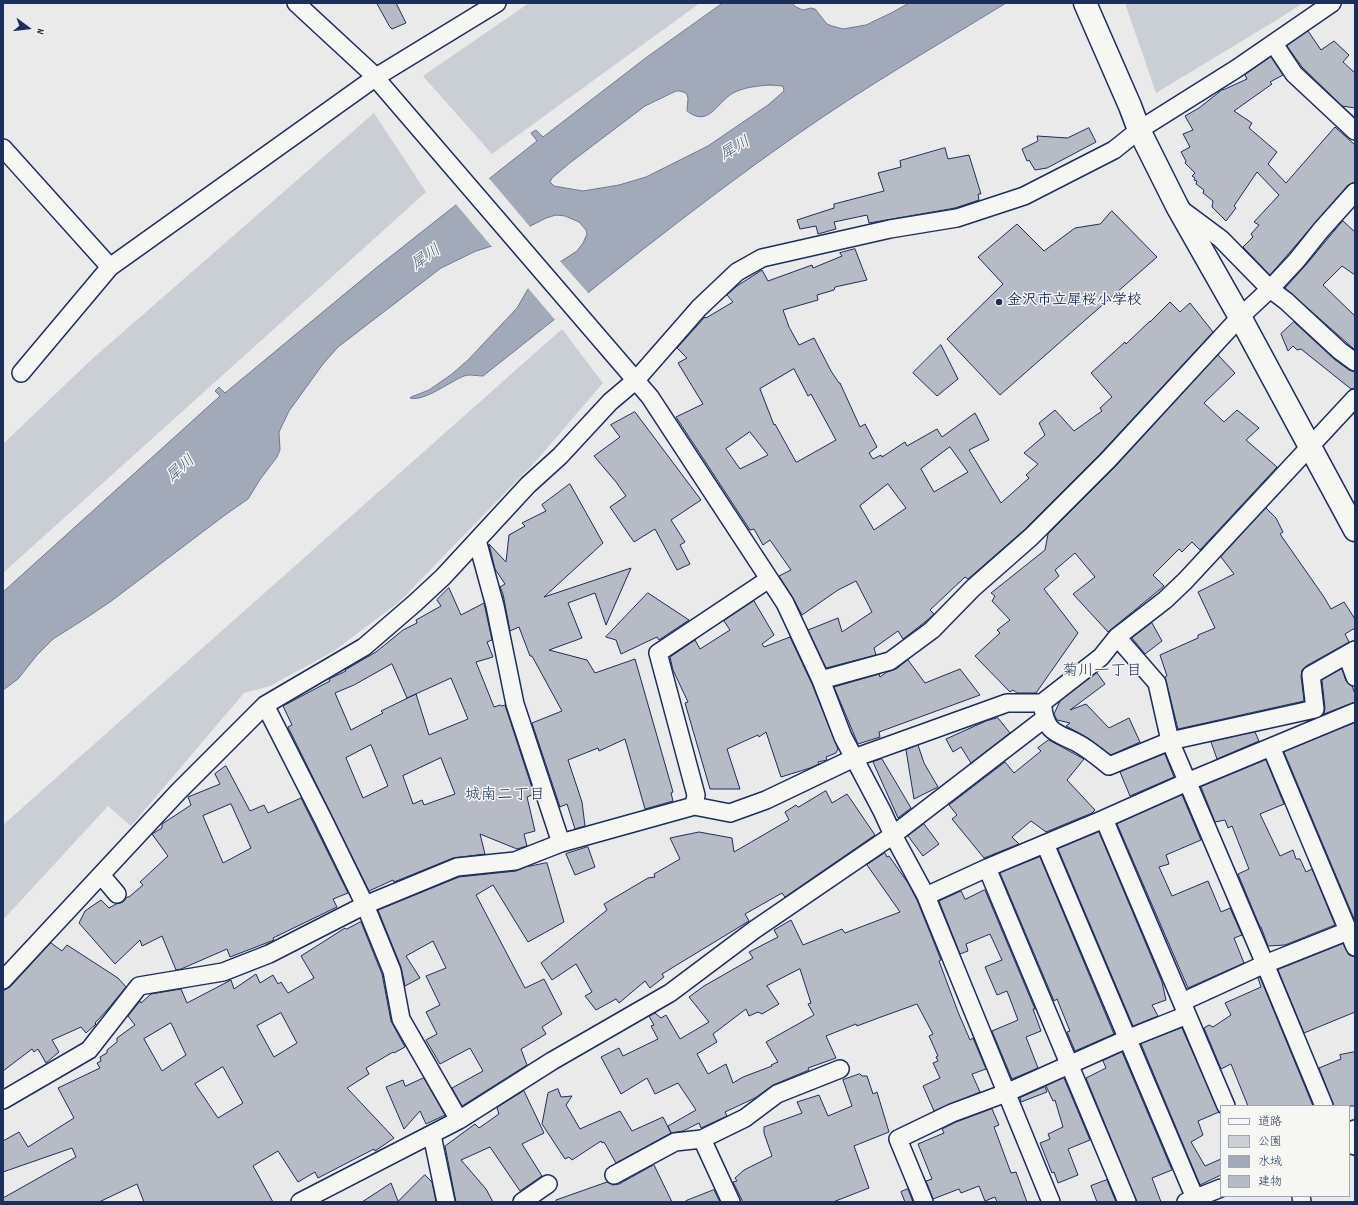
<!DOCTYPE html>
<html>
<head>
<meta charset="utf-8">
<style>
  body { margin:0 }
  #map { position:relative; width:1358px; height:1205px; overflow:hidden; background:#e9eae9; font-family:Dekko,"Klee One",sans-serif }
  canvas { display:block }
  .frame { position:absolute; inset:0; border:4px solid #1b2f5e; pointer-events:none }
  .legend { position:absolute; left:1220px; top:1105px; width:130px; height:92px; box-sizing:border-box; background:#f6f6f2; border:1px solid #9ea6b7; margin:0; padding:5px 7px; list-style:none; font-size:12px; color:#1b2f5e }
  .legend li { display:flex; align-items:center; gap:8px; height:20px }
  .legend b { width:20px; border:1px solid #9ea6b7 }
  .north { position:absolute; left:8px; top:8px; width:40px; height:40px; -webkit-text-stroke:3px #f6f6f2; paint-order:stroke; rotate:105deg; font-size:11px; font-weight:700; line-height:16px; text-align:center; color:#1b2f5e }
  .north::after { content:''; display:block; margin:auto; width:14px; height:18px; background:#1b2f5e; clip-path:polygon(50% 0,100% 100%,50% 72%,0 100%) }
</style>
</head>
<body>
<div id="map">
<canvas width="1358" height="1205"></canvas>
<div class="frame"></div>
<ul class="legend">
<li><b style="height:5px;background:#f6f6f2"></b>道路</li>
<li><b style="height:11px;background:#caced5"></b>公園</li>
<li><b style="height:11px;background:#a2aaba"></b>水域</li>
<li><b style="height:11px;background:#b6bbc6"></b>建物</li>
</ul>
<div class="north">N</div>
</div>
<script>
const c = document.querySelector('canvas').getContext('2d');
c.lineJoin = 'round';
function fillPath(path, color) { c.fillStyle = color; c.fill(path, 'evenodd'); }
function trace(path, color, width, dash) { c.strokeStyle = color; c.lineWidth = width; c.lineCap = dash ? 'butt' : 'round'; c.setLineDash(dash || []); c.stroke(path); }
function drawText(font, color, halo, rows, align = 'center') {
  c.font = font + ' Dekko,"Klee One",sans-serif'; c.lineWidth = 3; c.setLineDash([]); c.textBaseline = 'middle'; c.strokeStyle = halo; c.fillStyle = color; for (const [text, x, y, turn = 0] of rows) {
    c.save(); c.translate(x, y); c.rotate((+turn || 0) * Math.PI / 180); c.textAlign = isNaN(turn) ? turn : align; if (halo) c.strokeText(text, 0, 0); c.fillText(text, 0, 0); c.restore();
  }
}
const green = new Path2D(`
  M529 3H700L492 154 423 76Z
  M1125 3H1303L1275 21 1156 93Z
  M374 113 426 192 3 573V444L91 360Z
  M562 329 603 383 536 461 399 602 334 651 270 686 244 693 131 826 108 806 3 920V825Z`);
const water = new Path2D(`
  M723 3H792L796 7 803 10 811 8 815 9 827 24 832 26 843 29 866 25 891 13 909 3H1006C936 46 865 87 798 134 689 210 587 294 483 376 478 376 469 374 464 376 451 381 424 402 410 398L411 397 429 390 452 374 468 360 517 308 528 289 560 262 577 251 583 243 587 234 586 230 579 222 565 216 556 215 546 218 492 246 476 251 441 268 338 347 323 364 289 411 279 432 280 450 277 457 261 478 248 499 225 515 110 602 83 620 53 639 37 655 18 679 3 690V592L220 396 215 391 219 387 225 393 376 268 537 141 531 133 536 130 543 137 647 57ZM770 85 783 86 784 91 768 105 708 146 646 177 619 185 583 191 554 186 550 182 552 178 571 162 645 106 676 91H680L686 93 688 98 687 111C709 128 716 103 733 93 745 87 757 86 770 85Z`);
const pier = new Path2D(`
  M488 177 531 228 493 248 455 203Z
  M559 260 589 294 556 321 527 287Z`);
const building = new Path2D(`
  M377 3H396L406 23 392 29 390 27Z
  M1308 31 1321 50 1334 41 1349 55 1343 62 1355 73V108L1342 106 1302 67 1287 46Z
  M1271 57 1283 75 1270 82 1272 84 1234 111 1252 123 1249 128 1277 152 1268 164 1286 183 1335 127 1355 145V182L1348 185 1270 275 1243 247 1253 237 1251 234 1259 225 1254 222 1279 195 1257 172 1234 206 1236 208 1226 221 1212 207 1213 201 1203 193 1204 190 1196 184 1197 181 1194 180 1195 178 1192 176 1195 173 1185 163 1186 161 1181 152 1190 147 1183 134 1193 130 1185 116 1199 108 1223 89V90L1247 79 1245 75Z
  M1089 128 1096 142 1047 168 1035 170 1029 160 1027 161 1022 149 1038 141 1037 136 1067 138Z
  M945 148 948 159 969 155 981 194H978L979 200 955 208 869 223 867 215 834 222 836 229 818 234 816 226 800 229 797 220 834 208V204L884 191 878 173 901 167 900 161Z
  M1112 211 1157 257 1000 395 947 339 1003 284 978 257 1017 224 1044 251 1075 228 1100 224Z
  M1343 221 1355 232V275L1342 266 1323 285 1355 316V350L1285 288 1305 266Z
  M855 249 867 280 835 287 834 290 817 295 818 300 783 310 789 327 799 345 814 338 831 371 839 383H840L860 427 865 424 877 447 869 453 873 459 881 455 882 457 905 442 907 446 937 429 942 437 975 413 989 440 969 450 1001 503 1029 478 1026 475 1038 464 1024 453 1045 435 1039 423 1055 410 1074 431 1102 411 1100 408 1112 397 1091 373 1125 342 1126 344 1150 321V322L1170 302 1180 312 1190 303 1213 332 1101 453 1024 530 968 579 965 577 930 610 934 614 925 622 903 639 898 631 874 648 876 655 826 668 808 630 838 618 842 632 872 612 856 581 838 590 802 615 793 598 779 576 791 570 770 540 763 545 754 529 750 530 676 417 703 404 678 363 687 358 677 348 705 317 706 318 733 302 727 295 737 286 762 270 768 281 812 265 813 268 842 256 840 253ZM794 369 808 396 811 394 836 440 797 462H796L775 424 774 425 760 389ZM750 432 768 455 740 469 726 449ZM950 447 968 472 934 492 921 469ZM888 484 906 508 874 530 860 506Z
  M1294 322 1334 359 1349 370 1355 372V388L1351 389 1301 349 1297 350 1293 346 1288 351 1281 334Z
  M941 345 958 379 937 396 913 373Z
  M1218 355 1235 373 1204 403 1224 422 1237 410 1259 428 1246 440 1277 467 1200 550 1192 542 1182 552 1179 549 1153 575 1164 586 1108 632 1073 594 1095 577 1075 553 1055 570 1059 576 1044 589 1078 633 1036 693H1017L1013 690 1010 692 975 656 1000 633 997 630 1010 620 992 601 995 596 991 593 1045 550 1048 534 1115 467Z
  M635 412 701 500 671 520 685 542 680 545 690 564 677 570 655 529 634 542 610 507 626 496 616 482 594 456 620 437 611 425Z
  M570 484 603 543 544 597 631 568 606 625 595 593 568 603 582 638 549 650 587 660 595 673 635 659 673 792 671 793 673 801 645 809 625 739 599 751 598 748 568 760 582 802 585 826 575 829 567 804 560 807 532 723 562 711 532 656H530L519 627 510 631 503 594 500 587 505 584 495 569 489 544 506 562 509 535 525 526 522 523 546 511 542 505Z
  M1266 508 1276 518 1283 532 1280 534 1324 597 1331 609 1344 602 1355 619V628L1345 634 1349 642 1306 666 1302 670 1301 676 1304 701 1178 729 1165 677 1167 676 1160 655 1198 638V635L1215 628 1198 592 1234 574 1221 557Z
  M449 588 461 615 484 603 492 640 487 642 493 657 476 662 494 707 500 705 502 706 505 705 534 794 527 797 535 831 524 834 527 846 517 849 480 834 485 854 453 858 394 882 393 880 369 891 288 727 292 725 283 706 330 681 329 679 331 678 346 671 345 670 376 652 403 630 417 623 416 620 441 606 437 600ZM392 664 407 698 451 678 468 719 429 735 416 694 381 711 383 713 351 730 335 693 354 685ZM371 745 388 786 363 798 346 758ZM441 758 455 794 424 805 422 800 413 804 403 776Z
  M648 593 689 620 659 640 657 637 621 654 616 640 606 637Z
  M754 601 774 635 762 644 764 647 790 637 812 684 838 749 836 753 826 757 827 760 818 762 819 764 810 768 781 777 766 732 759 737 758 735 727 749 740 789H710L685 703 688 702 673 670 670 657 695 640 700 649 730 630 724 621Z
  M1152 623 1162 641 1145 654 1132 638Z
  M908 660 925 683 960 669 980 695 879 732 880 737 858 744 834 687 879 674 880 677 887 672 896 669Z
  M1342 669 1346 681 1352 686 1355 694V702L1324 714 1325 708 1322 680Z
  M1097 673 1105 684 1070 710 1086 704 1109 728 1129 718 1140 742 1111 755 1088 738 1066 726 1070 723 1057 720 1054 714 1060 701Z
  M998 718 1010 733 971 763 961 747 953 752 946 739 986 721Z
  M1355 723V921L1284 752Z
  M1255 732 1259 741 1217 759 1211 742Z
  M1049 740 1084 759 1067 780 1095 810 1092 813 1046 832 1031 821 1012 837 1019 844 984 858 952 819 957 815 949 805 1005 762 1014 773 1041 751 1038 748Z
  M918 745 924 763 938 787 914 799 906 750Z
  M1165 754 1174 777 1130 796 1120 772Z
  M882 759 911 808 898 818 873 762Z
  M1266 760 1284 804 1260 814 1280 856 1293 850 1296 859H1300L1306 872 1312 869 1335 925 1285 945 1268 946 1261 927H1260L1238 874 1249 869 1232 826 1228 828 1225 820 1215 822 1201 787Z
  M226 766 250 811 264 805 268 813 301 798 348 893 333 899 337 907 273 938 274 940 230 957 227 949 181 969 176 970 162 936 142 946 140 940 115 964 79 923 85 911 101 900 109 908 116 904 123 902 127 897H129L143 885 140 882 168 856 152 834 162 828V824L191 805 188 797 220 784 215 774ZM231 804 251 848 223 863 203 816Z
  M826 791 832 803 847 794 875 835 785 897 782 893 745 914 749 921 662 974 664 977 650 988 645 981 619 1003 616 999 596 1010 585 996 592 992 576 964 552 980 541 963 607 910 604 904 648 878 655 877 654 874 680 859 670 838 699 832 732 838 734 852 789 820 785 812 796 805 798 807Z
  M1182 795 1201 840 1166 855 1169 864 1159 867 1172 896 1208 881 1221 912 1230 908 1242 935 1234 938 1244 963 1188 988 1117 824Z
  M924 824 939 844 923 856 908 836Z
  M1099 832 1162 982 1166 1000 1152 1005 1158 1016 1133 1026 1058 849Z
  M588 847 595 867 575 875 566 854Z
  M885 853 887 857 889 856 908 883 917 900 941 960 939 961 958 1012 970 1040 973 1038 986 1069 972 1074 980 1092 934 1111 923 1086 940 1078 933 1063 938 1061 936 1057 938 1056 929 1036 933 1034 917 1004 881 1017 857 1026 856 1024 826 1036 836 1058 808 1068 809 1070 773 1085 755 1098 725 1112 727 1116 701 1128 699 1123 683 1131 671 1133 668 1126 696 1110 678 1083 655 1094 647 1078 621 1094 601 1057 619 1048 623 1056 658 1039 651 1026 654 1025 649 1016 655 1013 661 1018 666 1015 680 1039 709 1022 689 997 704 986 753 958 749 952 778 937 774 930 791 920 803 945 842 929 845 933 900 912 867 865ZM800 969 811 1003 808 1004 814 1015 766 1042 778 1062 771 1065 772 1066 743 1077 733 1083 726 1064 708 1074 697 1054 717 1042 713 1034 746 1009 749 1016 758 1012 762 1014 779 1004 767 986Z
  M1040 857 1114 1034 1075 1051 1067 1032 1070 1031 1057 999 1054 1001 1000 873Z
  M547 863 564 922 528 942 493 885 476 895 525 988 544 979 562 1014 542 1027 546 1034 521 1049 527 1065 462 1106 452 1088 483 1071 470 1048 440 1064 426 1040 437 1034 426 1012 440 1005 426 976 446 968 433 941 406 956 420 978 405 986 401 967 378 910 459 877 516 871 526 867Z
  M985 890 1035 1009H1033L1041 1031 1026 1037 1038 1068 1012 1079 992 1031 1018 1020 1007 991 997 995 985 967 1002 960 990 934 966 944 968 951 960 954 939 901 961 891 965 899Z
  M361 922 382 974 391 1021 405 1047 394 1053 393 1052 366 1068 369 1074 347 1088 394 1138 375 1151 374 1149 318 1178 315 1172 298 1182 278 1151 253 1166 273 1202H144L137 1184 99 1202H3V1198L76 1157 72 1148 3 1172V1141L19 1132 28 1147 74 1118 58 1088 100 1068 97 1063 101 1061 100 1057 107 1053V1050L117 1042V1038L135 1025 128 1016 140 1001 141 1003 151 994 181 989 187 1003 231 980 234 989 256 974 260 983 273 975 278 984 281 982 288 993 314 978 301 956 345 928 346 929ZM281 1013 297 1043 274 1057 257 1026ZM171 1023 186 1055 162 1071 144 1039ZM223 1067 243 1103 218 1118 195 1084Z
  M51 943 62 951 67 945 118 978 126 987 108 1009 95 1023 96 1024 86 1033 81 1027 52 1040 59 1052 46 1063 38 1049 34 1052 32 1049 3 1071V991L10 987Z
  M1343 944 1349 955 1355 957V1012L1304 1033 1278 970Z
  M1260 977 1313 1106H1248L1231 1064 1221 1069 1204 1028 1209 1025 1213 1027 1231 1015 1225 1003 1261 987 1258 978Z
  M1182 1028 1219 1112 1198 1121 1203 1135 1191 1142 1205 1166 1221 1159V1175L1200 1185 1141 1044Z
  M1122 1052 1172 1170 1152 1178 1161 1202H1137L1086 1078 1106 1068 1103 1061Z
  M1355 1052V1106H1334L1319 1068 1341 1059 1340 1055Z
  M860 1074 862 1076H867L873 1094 877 1092 889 1132 854 1146 869 1188 833 1202H743L733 1182 737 1181 735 1178 744 1170 772 1156 764 1133V1127L802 1113 797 1102 819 1095 828 1116 852 1106 843 1080Z
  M424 1078 445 1115 426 1124 420 1111 404 1129 386 1087 403 1080 405 1086Z
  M1064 1078 1090 1140 1068 1149 1078 1175 1058 1183 1054 1172 1052 1173 1040 1143 1050 1139 1048 1134 1063 1127 1055 1100 1053 1101 1046 1086Z
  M1045 1087 1047 1092 1021 1102 1020 1098Z
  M558 1089 561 1097 572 1096 566 1105 580 1129 620 1111 632 1131 663 1117 671 1133 616 1163 604 1142 602 1143 601 1141 572 1160 569 1157 565 1159 542 1124 548 1093Z
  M524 1091 544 1133 522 1144 542 1176 520 1191 490 1147 461 1160 486 1189 493 1202H456L445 1146 475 1124 479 1128 499 1114 497 1108Z
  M992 1109 999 1125 994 1127 1011 1173 1016 1172 1027 1202H997L995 1197 985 1201 979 1186 961 1193 959 1189 933 1199 926 1181 932 1179 918 1144 944 1133 942 1129 956 1122Z
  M654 1165 672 1202H556V1200L607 1182 613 1185 619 1184Z
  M425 1175 432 1182 436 1202H362L391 1183 398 1201Z
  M1107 1180 1116 1202H1097L1091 1186Z
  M908 1189 913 1202H905L901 1192Z
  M714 1190 720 1202H686V1201Z`);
const street = new Path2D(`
  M296 3 376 77 380 83 650 397 785 603 821 680 843 737 882 811 893 835 926 896 1051 1202
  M1274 44 1294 74 1355 131
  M3 148 110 267
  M1182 210 1221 239 1270 289 1286 301 1340 351 1355 362
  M21 373 110 267 376 77 497 3
  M477 540 495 606 515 704 561 843
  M1117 637 1157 683 1170 741 1265 964 1324 1106
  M1347 655 1355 677
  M821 680 890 661 932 630 973 588 1031 537 1108 460 1240 317 1270 289 1297 260 1321 230 1355 192
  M265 705 323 819 365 905 392 971 401 1019 459 1120
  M1043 708C1046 735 1060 733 1079 744 1090 750 1100 759 1109 766L1170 741 1315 709 1311 675 1355 650
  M1271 747 1355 712
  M694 806 696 795 658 653 769 579
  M1104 819 1226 1106
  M1045 844 1195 1198
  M987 868 1127 1202
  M101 875 117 894
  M926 896 987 868 1104 819 1187 782 1271 747 1355 947
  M3 980 178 792 265 705 364 647 415 603 443 577 528 485 560 456 610 402 636 380 699 308 737 272 762 258 890 229 957 218 1024 196 1114 150 1139 130 1236 69 1332 3
  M1182 1002 1265 964 1348 931
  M3 1100 89 1050 139 986 223 972 269 954 365 905 457 867 515 861 561 843 694 806 730 813 766 800 854 758 1007 703H1042L1101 657 1117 637 1165 600 1185 581 1355 398
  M1349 1132 1355 1129
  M432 1135 446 1202
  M702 1139 745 1118 777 1094 840 1069
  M1349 1144 1355 1146
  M614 1175 675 1142 702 1139 731 1202
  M1301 1196 1302 1202
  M300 1202 459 1120 552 1061 670 993 754 930 893 835 1044 719
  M522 1202 548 1184
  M924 1202 898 1139 952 1113 1006 1093 1127 1039 1187 1015
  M1186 1202 1221 1188`);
const secondary = new Path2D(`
  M1085 3 1130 106 1139 130 1177 206 1240 317 1355 530`);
const markers = [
  [999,302,4,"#1b2f5e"]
];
const poiNames = [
  ["金沢市立犀桜小学校",1007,302]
];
const waterNames = [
  ["犀川",736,150,-31],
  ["犀川",427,259,-35],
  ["犀川",182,470,-42]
];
const neighbourhoodNames = [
  ["菊川一丁目",1102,673],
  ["城南二丁目",505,797]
];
fillPath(green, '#caced5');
fillPath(water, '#a2aaba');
trace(water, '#6c7995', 1);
fillPath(pier, '#e9eae9');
fillPath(building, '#b6bbc6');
trace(building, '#1b2f5e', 1);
trace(street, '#1b2f5e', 20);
trace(secondary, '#1b2f5e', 25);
trace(street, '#f6f6f2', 17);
trace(secondary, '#f6f6f2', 22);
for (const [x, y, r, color] of markers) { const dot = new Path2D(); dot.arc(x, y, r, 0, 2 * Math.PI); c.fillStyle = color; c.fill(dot); trace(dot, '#f6f6f2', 1.5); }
drawText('bold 15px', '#1b2f5e', '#f6f6f2', poiNames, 'left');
drawText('italic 16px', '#44547a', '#f6f6f2', waterNames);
drawText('16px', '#1b2f5e', '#f6f6f2', neighbourhoodNames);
</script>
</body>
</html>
